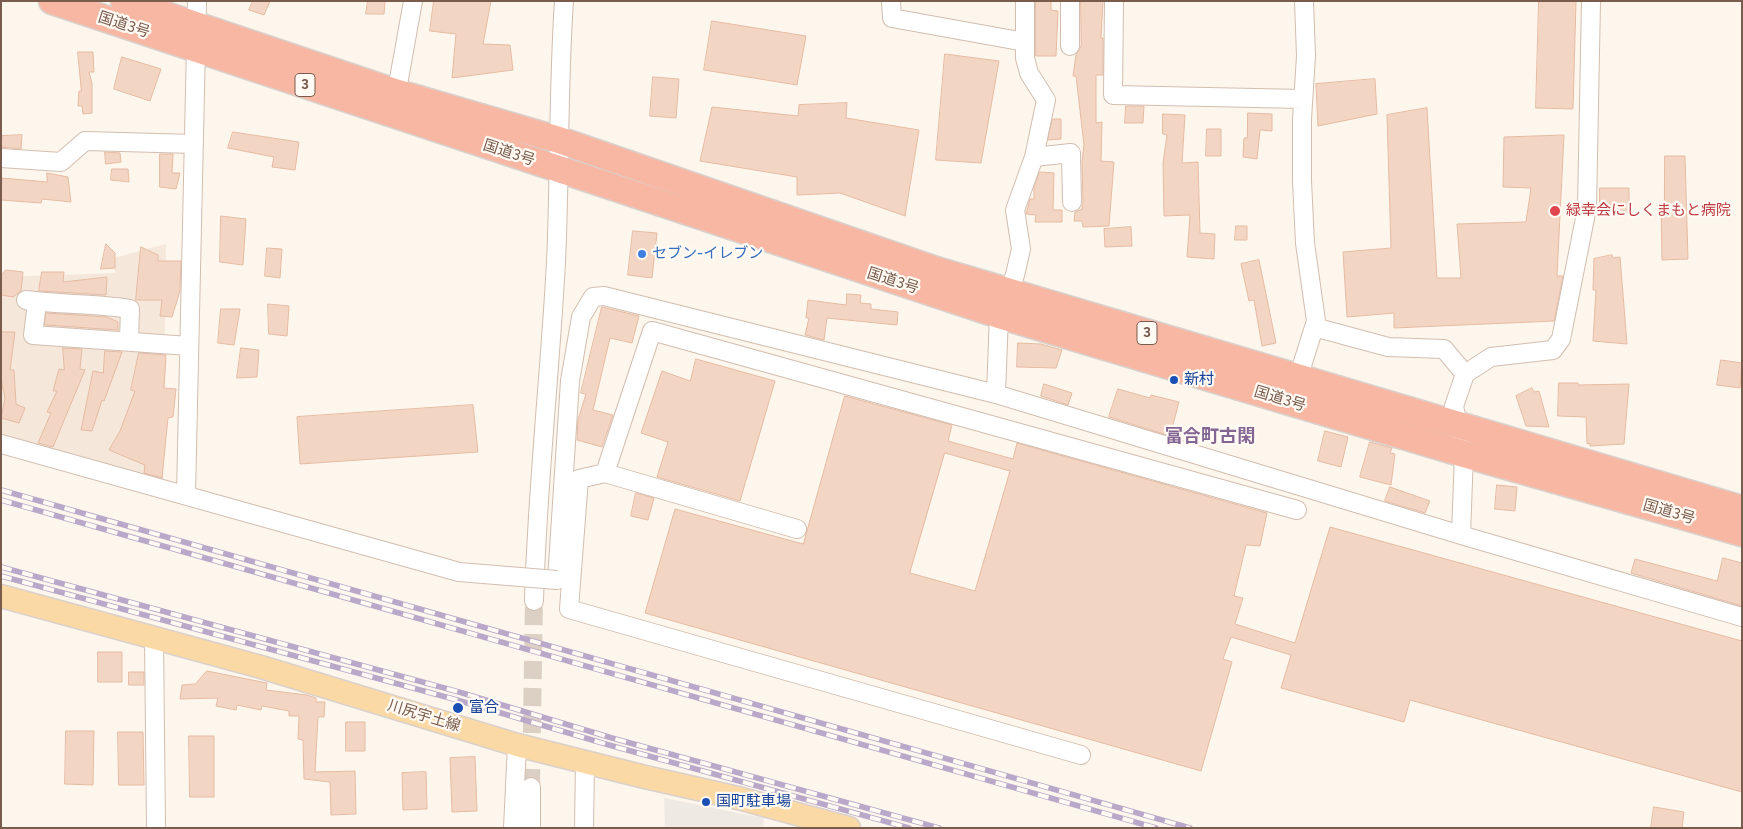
<!DOCTYPE html>
<html>
<head>
<meta charset="utf-8">
<style>
  body { margin:0 }
  #map { position:relative; width:1743px; height:829px; overflow:hidden; background:#fdf6ec; font-family:Figtree,sans-serif }
  canvas { display:block }
  .frame { position:absolute; inset:0; border:2px solid #7a5c4d; pointer-events:none }
</style>
</head>
<body>
<div id="map">
<canvas width="1743" height="829"></canvas>
<div class="frame"></div>
</div>
<script>
const c = document.querySelector('canvas').getContext('2d');
c.lineJoin = 'round';
function fillPath(path, color) { c.fillStyle = color; c.fill(path, 'evenodd'); }
function trace(path, color, width, dash) { c.strokeStyle = color; c.lineWidth = width; c.lineCap = dash ? 'butt' : 'round'; c.setLineDash(dash || []); c.stroke(path); }
function drawText(font, color, halo, rows, align = 'center') {
  c.font = font + ' Figtree,"Noto Sans JP",sans-serif'; c.lineWidth = 4.5; c.setLineDash([]); c.textBaseline = 'middle'; c.strokeStyle = halo; c.fillStyle = color; for (const [text, x, y, turn = 0] of rows) {
    c.save(); c.translate(x, y); c.rotate((+turn || 0) * Math.PI / 180); c.textAlign = isNaN(turn) ? turn : align; if (halo) c.strokeText(text, 0, 0); c.fillText(text, 0, 0); c.restore();
  }
}
const residential = new Path2D(`
  M166 244 163 488 1 433V277L116 273 110 259Z`);
const industrial = new Path2D(`
  M664 798 764 818 763 828H665Z`);
const building = new Path2D(`
  M253 1H270L264 15 249 10Z
  M368 1H385L384 14H366Z
  M434 1H491L483 44 510 45 513 70 452 78 456 34 430 31Z
  M1036 1H1051V10L1058 11 1056 56H1036Z
  M1081 1H1103L1101 38H1103V75H1096V123L1102 122 1101 161 1114 162 1109 226 1083 227 1082 221H1074L1075 212 1082 209 1083 202 1082 162 1084 145 1076 76H1073L1076 55 1081 46Z
  M1539 1H1576L1573 109 1536 108Z
  M712 21 806 36 797 85 704 70Z
  M78 52H93L94 72H89L92 83V113L83 114 82 106H78L79 91H81Z
  M945 54 999 61 981 163 936 160Z
  M122 57 161 69 150 101 114 89Z
  M653 77 679 79 676 118 650 116Z
  M1375 79 1377 114 1318 126 1316 84Z
  M847 103 846 118 919 130 905 216 840 193 797 195V177L700 161 712 107 798 116 799 105Z
  M1126 106H1144L1143 123H1125Z
  M1427 108 1437 278H1461L1457 224 1526 222 1531 188 1503 187 1504 137 1564 135 1557 276H1563L1554 321 1394 328V313L1347 317 1343 252 1391 248 1387 115Z
  M1248 113 1272 114V131L1260 130 1257 159 1243 157 1244 138H1247Z
  M1163 114 1185 115 1182 163 1198 162 1200 233 1215 234 1214 259 1187 257 1190 215 1164 216 1163 163 1167 135 1163 134Z
  M1053 119H1061V139L1048 140Z
  M1207 129H1221V156H1206Z
  M233 132 299 142 295 170 272 167 274 157 228 148Z
  M22 135 21 149 1 147 2 136Z
  M105 152 120 153 121 162 106 164Z
  M160 154H173L172 173H180L176 189 160 187Z
  M1665 156H1685L1688 259 1662 260 1661 203H1664Z
  M112 169H128L129 182 111 180Z
  M1040 172 1054 173 1053 210H1062V222H1035L1036 215 1026 214 1030 199H1034V187Z
  M47 173 68 177 71 202 42 199 41 203 1 200 2 178 47 182Z
  M1600 188H1629V213H1600Z
  M221 216 246 219 243 265 220 262Z
  M1236 226H1247V240H1235Z
  M1131 227 1132 246 1105 247 1104 229Z
  M633 231 657 233 652 278 628 275Z
  M106 244 115 253V268L101 269Z
  M141 247 158 255V261H181L180 291 172 317 160 316 162 300H136Z
  M267 248 282 249 280 278 265 276Z
  M1612 255 1613 258 1620 257 1627 344 1593 341 1596 290H1593L1594 259Z
  M1259 260 1276 343 1262 346 1254 300 1249 301 1241 264Z
  M6 270 23 272 21 291 13 297 1 295V276Z
  M42 272H64L63 282 107 277 106 295 39 291Z
  M847 294 861 295 860 303 871 304V309L898 312 897 325 827 318 824 340 805 335 809 318H806L808 300 846 305Z
  M268 304 289 306 287 336 269 334Z
  M602 307 639 316 632 343 610 338 593 410 613 415 602 447 577 440 578 420 586 394 581 393Z
  M221 309H240L234 345 218 343Z
  M46 313 107 317 118 322V330L45 325Z
  M1 332H15L10 370H14L16 404 25 408 19 423 1 418 5 398 1 379Z
  M1018 343 1041 344 1062 350 1056 368 1017 367Z
  M63 348 82 349 80 369 85 370 53 447 38 443 51 413 47 412 57 391H53L59 369 64 370Z
  M241 348 259 350 257 377 237 378Z
  M105 351 122 352 104 401 102 400 92 431 81 430 93 371 103 373Z
  M139 353 166 355 164 388 176 389 173 417 168 418 162 478 144 473 145 465 109 450 120 431 135 391 131 390Z
  M696 359 775 381 740 501 657 477 668 442 641 433 662 371 690 381Z
  M1721 360 1742 363 1740 388 1717 385Z
  M1559 383H1578V385L1629 384 1624 444 1590 446V443L1587 444 1586 417 1558 416Z
  M1044 384 1072 393 1068 405 1041 396Z
  M1532 388 1534 392 1539 391 1549 427 1526 426 1516 396Z
  M1118 389 1150 398 1151 395 1179 402 1170 436 1109 417Z
  M845 396 952 425 948 441 1013 459 1017 443 1267 513 1260 546 1246 545 1234 596 1243 598 1235 624 1295 643 1330 527 1742 641V792L1410 700 1404 722 1281 688 1291 655 1231 637 1223 659 1232 662 1201 771 645 613 675 509 803 544ZM945 453 1010 471 975 591 910 573Z
  M473 405 478 452 300 464 297 417Z
  M1325 431 1348 437 1341 467 1318 461Z
  M1370 442 1392 448 1390 453 1395 454 1391 485 1360 477Z
  M1497 485 1517 487 1515 511 1495 509Z
  M1390 487 1430 501 1425 513 1385 501Z
  M636 493 654 498 648 520 631 516Z
  M1723 558 1742 563V606L1631 573 1635 559 1717 581Z
  M98 652H122V682H98Z
  M207 671 267 683 266 690 307 695 316 698V702H325L324 717H318L315 772 355 771 356 814 331 815 330 782 304 779 303 740 298 739 299 716H289V711L262 706 261 710 237 705 236 710 216 706 218 698 180 699 182 685 195 684Z
  M129 672H144V685H129Z
  M346 722H365V751H346Z
  M66 731H94L93 785 65 784Z
  M118 732H143L144 785H119Z
  M189 736H214V797H190Z
  M475 757 477 811 452 812 450 758Z
  M426 772 427 809 403 810 402 773Z
  M1654 807 1684 812 1682 828H1651Z`);
const minorTunnel = new Path2D(`
  M531 787 534 601`);
const minor = new Path2D(`
  M891 1 892 18 1025 42
  M1114 1 1113 95 1303 99
  M1070 46V1
  M395 101 413 1
  M1034 157 1071 153 1072 202
  M1 158 61 162 85 141 194 144
  M1314 327 1388 347 1444 349 1465 374
  M129 341 130 309C95 303 60 305 26 300L37 303 33 335 189 346
  M1298 378 1316 321 1305 243 1302 181V119L1306 56 1304 1
  M996 394 999 315 1015 275 1021 249 1015 210 1034 157 1046 100 1029 73 1025 58V1
  M1 444 459 572 508 576
  M605 473 797 529
  M186 494 197 1
  M1461 535 1464 454 1454 406 1465 374 1491 357 1553 350 1561 339 1587 208 1591 1
  M557 580 570 381 581 317 593 297 604 296 996 394 1461 535 1742 617
  M534 601C537 488 550 375 556 262 560 175 558 88 564 1
  M154 638 156 828
  M1081 755 569 609 579 479 605 473 652 331 1297 510
  M513 828 517 745
  M531 828V787
  M584 828 585 762`);
const major = new Path2D(`
  M1 596 261 667 517 745 645 777 738 798 849 828`);
const highway = new Path2D(`
  M52 1 999 315 1464 454 1742 533
  M124 1 398 93 559 140 936 270 1742 509`);
const rail = new Path2D(`
  M1 490 1190 828
  M1 500 1156 828
  M1 567 459 692 612 738 939 828
  M1 576 457 700 609 745 909 828`);
const minorBridge = new Path2D(`
  M508 576 557 580`);
const markers = [
  [1555,211,6,"#e0444e"],
  [642,254,5,"#3f7fe0"],
  [1174,380,5,"#1a4fb4"],
  [458,708,6,"#1a4fb4"],
  [706,802,5,"#1a4fb4"]
];
const shields = [
  [305,85,20],
  [1147,333,20]
];
const shieldNames = [
  ["3",305,85],
  ["3",1147,333]
];
const streetNames = [
  ["国道3号",124,25,18],
  ["国道3号",509,153,18],
  ["国道3号",893,281,18],
  ["国道3号",1280,399,17],
  ["国道3号",1669,512,16],
  ["川尻宇土線",424,716,17]
];
const healthNames = [
  ["緑幸会にしくまもと病院",1566,211]
];
const shopNames = [
  ["セブン-イレブン",652,254]
];
const transitNames = [
  ["新村",1184,380],
  ["富合",469,708],
  ["国町駐車場",716,802]
];
const quarterNames = [
  ["富合町古閑",1210,437]
];
fillPath(residential, '#f5e8da');
fillPath(industrial, '#efe9e4');
fillPath(building, '#f3d5c3');
trace(building, '#e6bba3', 1);
trace(minorTunnel, '#dcd0c4', 18, [18, 9]);
trace(minor, '#d1beb0', 20);
trace(major, '#dad1cd', 25);
trace(highway, '#dad1cd', 29);
trace(minor, '#fff', 18);
trace(major, '#fbd9a5', 22);
trace(highway, '#f7b7a3', 26);
trace(rail, '#b9a8c9', 5.5);
trace(rail, '#fffaf3', 4, [11]);
trace(minorBridge, '#d1beb0', 20, []);
trace(minorBridge, '#fff', 18);
for (const [x, y, r, color] of markers) { const dot = new Path2D(); dot.arc(x, y, r, 0, 2 * Math.PI); c.fillStyle = color; c.fill(dot); trace(dot, '#fffaf3', 2); }
for (const [x, y, w] of shields) { const box = new Path2D(); box.roundRect(x - w / 2, y - 11.5, w, 23, 4); c.fillStyle = '#fffaf3'; c.fill(box); trace(box, '#7a5c4d', 1); }
drawText('bold 14px', '#7a5c4d', null, shieldNames);
drawText('15px', '#7a5c4d', '#fffaf3', streetNames);
drawText('15px', '#be3a42', '#fffaf3', healthNames, 'left');
drawText('15px', '#366cbe', '#fffaf3', shopNames, 'left');
drawText('15px', '#164399', '#fffaf3', transitNames, 'left');
drawText('bold 18px', '#846695', '#fffaf3', quarterNames);
</script>
</body>
</html>
